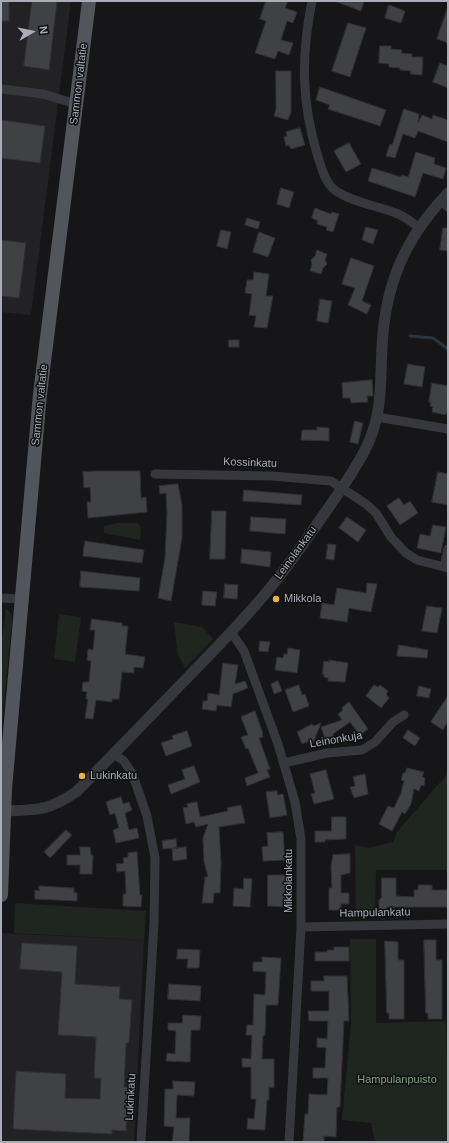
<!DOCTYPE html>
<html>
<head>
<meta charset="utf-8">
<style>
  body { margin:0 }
  #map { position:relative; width:449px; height:1143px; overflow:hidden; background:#161618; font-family:Helvetica,sans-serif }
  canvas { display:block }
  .frame { position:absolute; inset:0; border:2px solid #a8adb8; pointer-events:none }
  .north { position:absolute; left:12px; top:12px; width:40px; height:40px; -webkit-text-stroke:3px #111113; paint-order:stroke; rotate:81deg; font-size:11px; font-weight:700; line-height:16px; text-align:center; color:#a8adb8 }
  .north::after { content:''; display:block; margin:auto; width:14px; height:18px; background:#a8adb8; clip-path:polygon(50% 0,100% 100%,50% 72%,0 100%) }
</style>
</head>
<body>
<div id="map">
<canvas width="449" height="1143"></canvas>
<div class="frame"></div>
<div class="north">N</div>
</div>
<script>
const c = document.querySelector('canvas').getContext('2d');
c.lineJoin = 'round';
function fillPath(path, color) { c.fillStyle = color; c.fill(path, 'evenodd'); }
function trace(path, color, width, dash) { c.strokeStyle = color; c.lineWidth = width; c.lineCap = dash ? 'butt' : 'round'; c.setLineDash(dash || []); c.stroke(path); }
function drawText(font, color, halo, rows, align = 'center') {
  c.font = font + ' Helvetica,sans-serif'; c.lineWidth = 3; c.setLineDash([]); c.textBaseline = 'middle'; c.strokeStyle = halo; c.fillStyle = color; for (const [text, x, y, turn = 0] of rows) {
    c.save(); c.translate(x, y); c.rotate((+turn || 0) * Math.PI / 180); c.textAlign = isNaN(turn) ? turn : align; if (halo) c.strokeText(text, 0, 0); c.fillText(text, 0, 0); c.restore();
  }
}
const built = new Path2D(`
  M1 1H71L31 315 1 312Z
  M1 933 144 940 134 1142H1Z`);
const green = new Path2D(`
  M117 523H137L141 527 140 540 104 533V526Z
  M6 608 11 614 12 620 1 736V647Z
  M59 614 81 617 75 662 54 659Z
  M174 622 202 627 213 639 185 668 178 655Z
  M448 773V870H376L375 916 356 915 355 845 369 848 393 842 397 832Z
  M15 903 146 911 144 940 14 933Z
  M350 939H376V1023L446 1021 448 1142H375L371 1123 342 1120 351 1023Z`);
const stream = new Path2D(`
  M410 336 433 338 448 349`);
const building = new Path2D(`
  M1 1H9V21H1Z
  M32 1H57L49 70 24 66Z
  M266 1H288L285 8 297 12 293 23 287 21 281 40 293 43 289 55 278 51 275 59 255 53 266 21 260 19Z
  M337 1H364L361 11 337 2Z
  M389 5 405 11 401 23 385 18Z
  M447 10 448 11V43L437 39Z
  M348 23 366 28 350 77 332 71Z
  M380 46H391V49L402 50 401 53 412 54V57H423L422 75 410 74 411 71 400 70V68L389 67V64L379 63Z
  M440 63 448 66V88L433 82Z
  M276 71H291V112L288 120 274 116 276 109Z
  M320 87 386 110 380 126 328 109 330 105 316 100Z
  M404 109 419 114 418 123 422 115 432 119 433 115 448 120V142L418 131 415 138 403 134 395 158 386 156 390 144 392 145Z
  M1 120 45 126 40 163 1 158Z
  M300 128 305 145 291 149 289 145 286 146 284 137 287 136 286 132Z
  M349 143 361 164 346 172 334 151Z
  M416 152 435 158 434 164 446 168 443 179 423 173 415 197 368 181 372 168 401 177 402 175 408 177Z
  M281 188 294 192 289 208 277 204Z
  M315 208 331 214 332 212 339 214 333 232 326 230 327 227 317 224 318 221 312 218Z
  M247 218 260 222 258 229 245 225Z
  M366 227 378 230 373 244 362 240Z
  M443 228H448V251L440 250Z
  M221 230 231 232 227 249 217 246Z
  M259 232 275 238 268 257 253 252Z
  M1 240 26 243 19 298 1 296Z
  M317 250 327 254 325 260 327 264 323 268 321 274 310 271 312 265 311 260 315 256Z
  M351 258 374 266 362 301 371 305 367 314 348 305 355 288 342 284Z
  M254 272 269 274 266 296H273L267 328 254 327 256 316 249 315 252 294 245 293 247 280H253Z
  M320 299 332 301 328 323 317 321Z
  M229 340H239V347H229Z
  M408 364 425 367 422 387 404 384Z
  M372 380 373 396H367L368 402 351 403 350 398H343L342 383Z
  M432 383 448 386V409L446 415 432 412 433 407 430 406 431 402H429Z
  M355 421 363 423 358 444 350 442Z
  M317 427 329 428V441L301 440 302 430H317Z
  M95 471H140L141 498 146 497 147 512 88 518 87 502H91L90 487 84 488 83 472Z
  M438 472 448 474V505L432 502Z
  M178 484 182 505V538L171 601 158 598 165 558 167 513 166 493 160 494 159 486Z
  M244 490 302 495 301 505 243 501Z
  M399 498 404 505 410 501 418 513 400 525 387 506Z
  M212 511H226L225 559H210Z
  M251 517 286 519 285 534 250 531Z
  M347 517 366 530 358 542 339 528Z
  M433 525 446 527 441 553 417 548 420 534 430 536Z
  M85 541 144 550 142 563 83 556Z
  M328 544 336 545 334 560 326 559Z
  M242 549 271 552 270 567 241 563Z
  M81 571 140 578 139 591 80 587Z
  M367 583 377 584 371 612 349 608 347 622 320 618 322 603 334 605 337 588 366 593Z
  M225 584 238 585 237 599 224 598Z
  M203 591 217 592 215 606 202 605Z
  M427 606 442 608 437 633 422 631Z
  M92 619 122 623V626H128L125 654 145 657 143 668 134 667V673L122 672 119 699H112V702L96 700 93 719 85 718 88 699H86L87 692 82 691 83 682H89L91 661 87 660 88 649 93 650 95 630H90Z
  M260 641 270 642 268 652 259 651Z
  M399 645 428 650 427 658 397 656Z
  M288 648 300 650 297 673 275 670 277 657 283 658 284 654H287Z
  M329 660 348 663 345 682 328 681V678L324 677V674H322L324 661 329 662Z
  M223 663 238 665 235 684 245 681 248 688 233 694 231 707 217 705 216 711 202 709 203 701H207L208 693 219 695Z
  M278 681 282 691 274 694 271 684Z
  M299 685 302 695 305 694 309 706 293 712 285 690Z
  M374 685 378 687 380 685 388 691 386 694 389 698 381 708 366 696Z
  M419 686 431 689 429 698 417 696Z
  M448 696V721L443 730 431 722Z
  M349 702 368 729 360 735 350 722 333 734V736L325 739 321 727 342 720 338 714 343 710 342 708Z
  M255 711 262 731 263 737 259 738 270 769 267 770 270 777 247 786 245 778 258 773 248 748 246 749 241 737 248 735 241 717Z
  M321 723 313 743 310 741 302 744 297 732 312 724 313 726Z
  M408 730 420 738 415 746 403 738Z
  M187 731 192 746 166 756 161 743 173 739 172 736Z
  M194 766 200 782 171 794 168 785 185 779 182 770Z
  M407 768 424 772 422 777 425 778 424 786 421 785 419 791 414 789 411 804 405 814 402 812 392 831 379 824 388 806 394 808 401 793 404 781 401 780 403 773H405Z
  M326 770 334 799 314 804 311 794 315 793 310 774Z
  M365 774 368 794 354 798 350 787 355 786 353 777Z
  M277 791 278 795 283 794 287 815 270 818 266 792Z
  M121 797 123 804 129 802 132 810 125 813 129 830 137 828 139 838 116 843 113 830 119 828 115 813 110 815 106 802Z
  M197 802 200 817 228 811 227 808 241 805 245 823 219 827 221 863 220 893H214L213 903H202L205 877H208L204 862 203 838 208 824 196 827 194 822 186 824 183 808 188 807 187 804Z
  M332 817H346V839L325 840V842H315V831H331Z
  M66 830 72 835 50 858 44 852Z
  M283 832 285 860 263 861 262 847 268 846 267 833Z
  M176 839 177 848 163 849 162 841Z
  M80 847H90L91 855H93L92 874H80V865H67V855H80Z
  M186 847 187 859 173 861 172 849Z
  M137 852 140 895H142L141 907 123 906V894H126L125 871 117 872 116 864 124 863 123 858 128 857V853Z
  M350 854V873L341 875V893H349V904H341V910H329V888H332L331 866 333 855Z
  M268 875H287L286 907 268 906Z
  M244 878 252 879 250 907 233 906 234 888 243 889Z
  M382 878H396V896L414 897V890H418V885H432V890H448V907H387V909H379V900L381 898Z
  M39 886 74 888V892L77 893V901L35 899V890L39 891Z
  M424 940H436V960H442V1019H428V1013H426Z
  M385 941 398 942V960H404V1019H389V1013H387Z
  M22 943 77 946 75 984 120 987 119 999 132 1000 129 1043H126L124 1087H128L126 1131 112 1130V1134L13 1129 16 1071 66 1074 65 1098 100 1099 101 1078H94L96 1037 58 1035 62 972 20 969Z
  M334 947H349V961H315V952H327V950H334Z
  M178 949 200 950 199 968H187L188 959H177Z
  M262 957 281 958 278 1005H266L265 1035 263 1036 262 1059H274V1088L269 1087V1100H267L265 1130 247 1129 248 1118 254 1119 256 1099H251V1067H242V1058L251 1059 252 1035H246L247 1025H253L254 994 265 995 266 972 253 971V962H262Z
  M324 976H347L349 1021H344L340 1107H337L336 1137 324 1136V1142H303L305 1114H308L309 1094 327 1095 328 1078H313V1068H325L326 1048 317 1047V1038L327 1039 328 1021H309L308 1011H329V991H311V981H324Z
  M169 984 201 986 200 1001 168 999Z
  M183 1015 201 1016 200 1030H191L190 1062 166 1061 167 1053 175 1054 176 1031 168 1030V1023H182Z
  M173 1081 195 1082 194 1096 177 1095 176 1118H190L189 1142H172L174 1127 164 1126 165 1089H173Z`);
const minor = new Path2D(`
  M312 1C301 56 301 102 318 157 322 169 325 183 336 191 354 203 379 206 398 214 406 217 412 223 419 227
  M1 89 43 94 76 104
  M441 200 448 207
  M377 417 448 429
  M155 474 272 476 331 481 366 504 376 513 391 537 406 553 417 560 448 568
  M444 567 448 549
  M1 598 22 599
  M231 632 244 651 278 744 295 802 301 839V927L289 1142
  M113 754 123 760 132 773 147 816 155 858 154 923 141 1142
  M284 763 327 753 362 750 375 742 393 722 404 715
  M301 927 448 924`);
const tertiary = new Path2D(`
  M5 811C38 810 48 811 76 792 115 753 153 713 191 674 216 648 242 622 265 594 286 570 304 543 322 517 337 496 353 473 365 450 383 415 380 384 382 347 385 284 405 238 448 193`);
const primary = new Path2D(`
  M1 895 5 789 40 394 89 1`);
const markers = [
  [276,599,4,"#f2b134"],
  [82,776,4,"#f2b134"]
];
const streetNames = [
  ["Sammon valtatie",79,84,-83],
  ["Sammon valtatie",40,405,-84],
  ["Kossinkatu",250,463,2],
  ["Leinolankatu",296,553,-54],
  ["Leinonkuja",336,740,-10],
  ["Mikkolankatu",289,881,-90],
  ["Hampulankatu",375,913,-1],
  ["Lukinkatu",131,1097,-87]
];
const poiNames = [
  ["Mikkola",284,599],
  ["Lukinkatu",90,776]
];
const parkNames = [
  ["Hampulanpuisto",397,1080]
];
fillPath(built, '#222225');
fillPath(green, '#1e261f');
trace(stream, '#2c353c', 3);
fillPath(building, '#404145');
trace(building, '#303034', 1);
trace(minor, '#37383d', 9);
trace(tertiary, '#37383d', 11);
trace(primary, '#53555c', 14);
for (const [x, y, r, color] of markers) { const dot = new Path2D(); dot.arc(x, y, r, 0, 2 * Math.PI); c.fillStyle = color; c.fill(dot); trace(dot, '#111113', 1.5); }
drawText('11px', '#a8adb8', '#111113', streetNames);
drawText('11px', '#a8adb8', '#111113', poiNames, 'left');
drawText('11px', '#7fa381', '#111113', parkNames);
</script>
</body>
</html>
